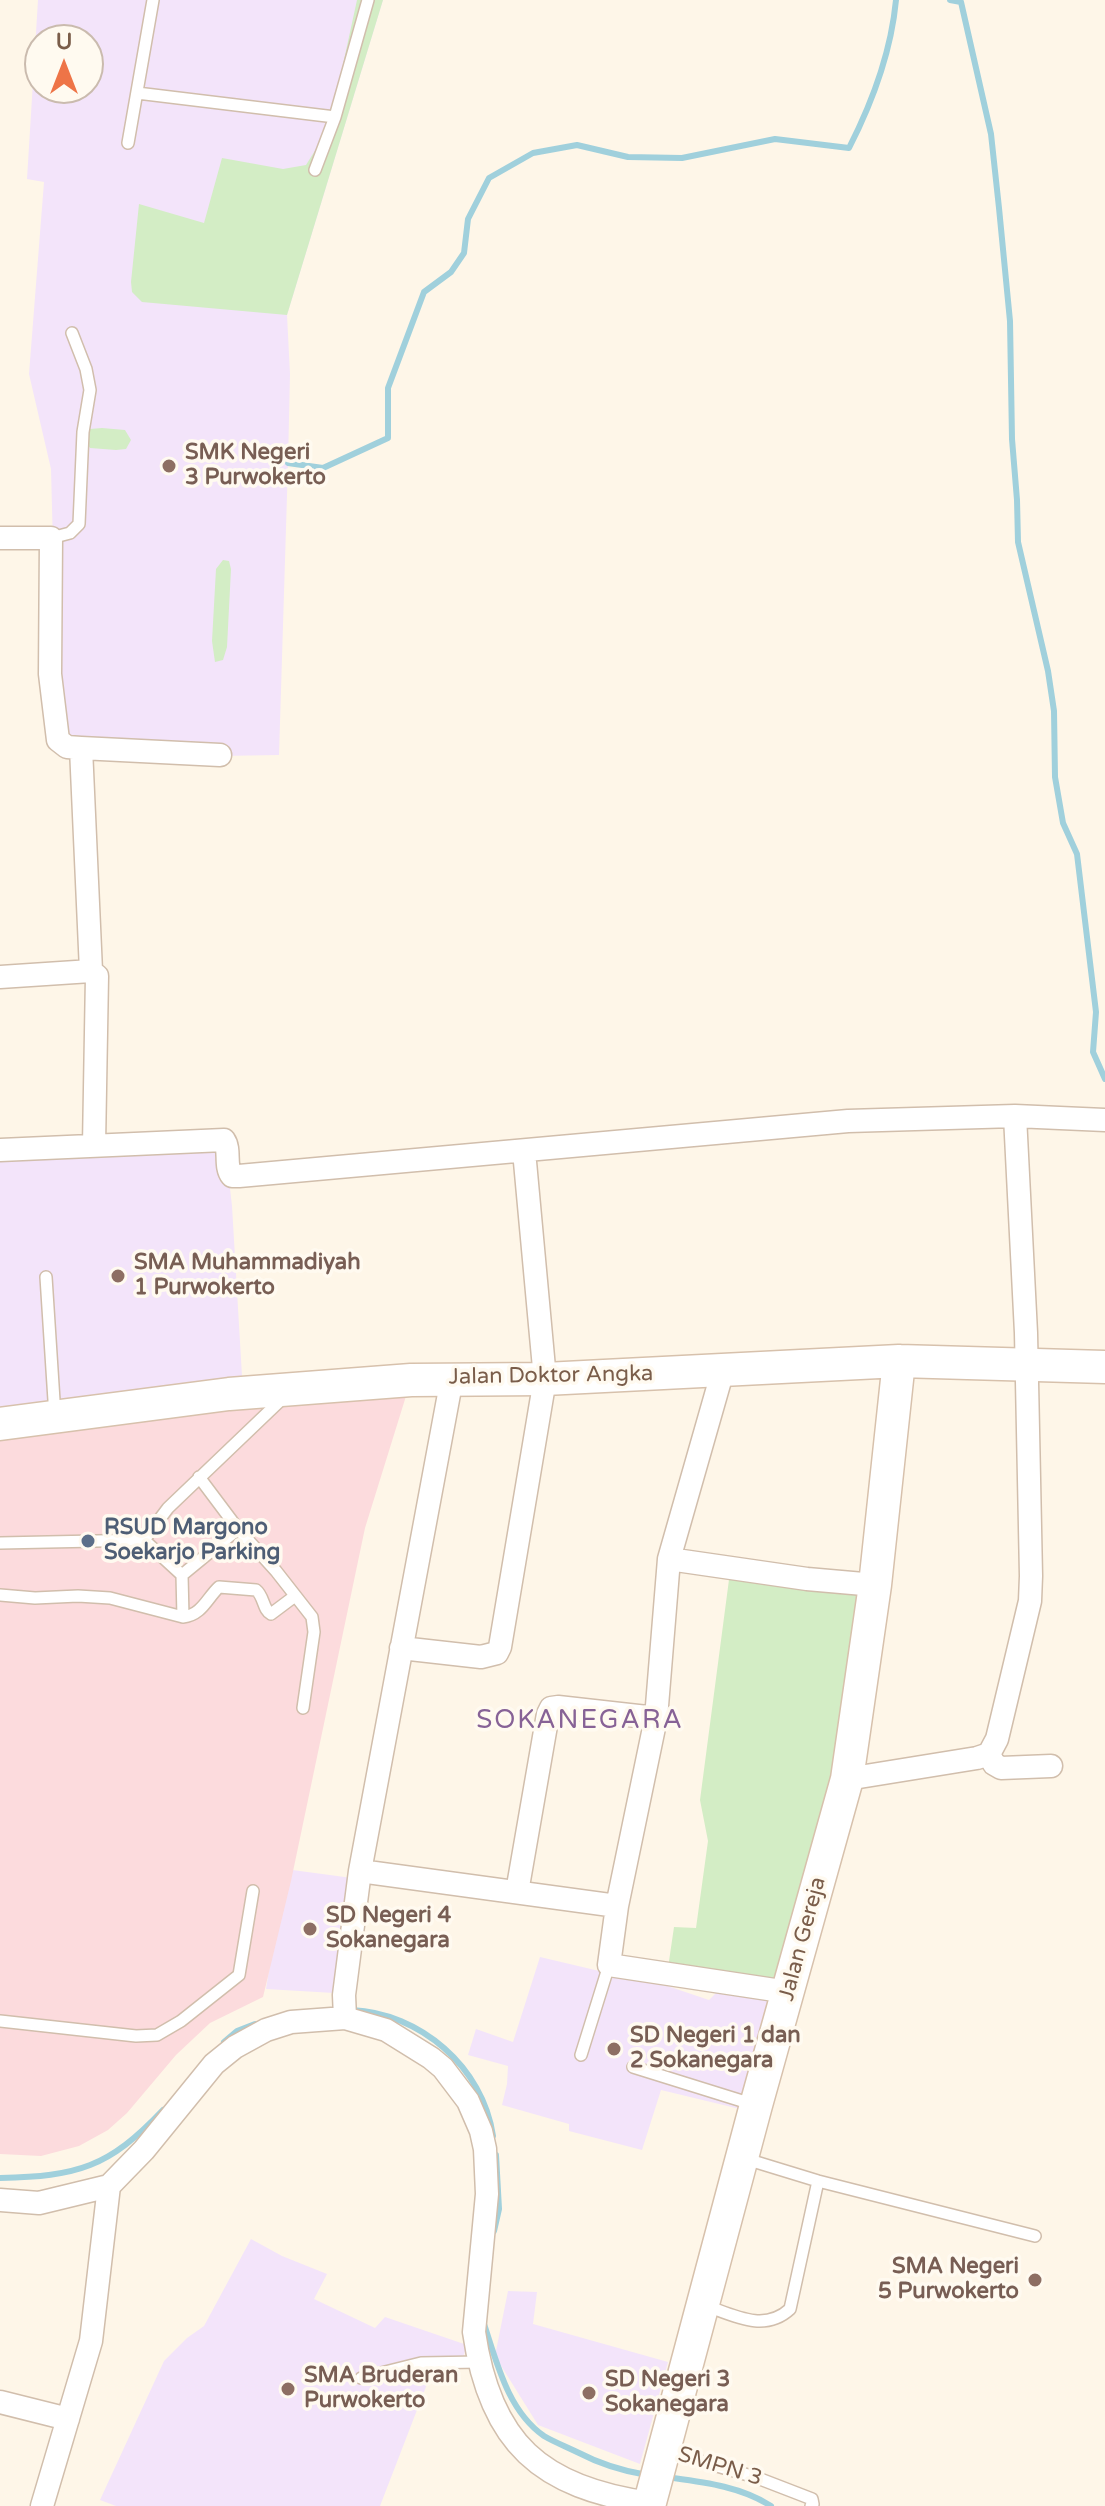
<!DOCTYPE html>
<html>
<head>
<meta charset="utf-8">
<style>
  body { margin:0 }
  #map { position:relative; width:1105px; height:2506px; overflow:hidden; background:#fef6e8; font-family:"Varela Round",sans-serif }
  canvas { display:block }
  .north { position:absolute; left:24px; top:24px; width:80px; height:80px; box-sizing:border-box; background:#fffaf0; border:2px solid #cabbae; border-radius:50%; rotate:0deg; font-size:22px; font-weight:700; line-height:32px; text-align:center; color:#7a5d4a }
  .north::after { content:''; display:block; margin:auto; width:28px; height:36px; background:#ee7447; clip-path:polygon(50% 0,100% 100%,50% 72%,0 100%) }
</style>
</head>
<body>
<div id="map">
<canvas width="1105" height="2506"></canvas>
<div class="north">U</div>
</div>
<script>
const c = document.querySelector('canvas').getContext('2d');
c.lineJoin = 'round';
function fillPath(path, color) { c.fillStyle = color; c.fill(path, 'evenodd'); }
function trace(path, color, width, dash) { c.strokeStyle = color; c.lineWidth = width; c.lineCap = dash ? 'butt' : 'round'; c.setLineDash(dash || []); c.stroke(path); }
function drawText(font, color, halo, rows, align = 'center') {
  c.font = font + ' "Varela Round",sans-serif'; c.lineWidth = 7; c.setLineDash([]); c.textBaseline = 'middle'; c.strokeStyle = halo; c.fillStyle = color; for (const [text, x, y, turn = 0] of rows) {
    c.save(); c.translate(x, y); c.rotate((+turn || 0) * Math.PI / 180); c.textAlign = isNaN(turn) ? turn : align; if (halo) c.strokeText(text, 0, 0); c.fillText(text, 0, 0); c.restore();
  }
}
const education = new Path2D(`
  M38 0H383L287 315 290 374 288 463 279 755 220 756 58 740 51 469 29 374 44 182 27 179ZM40 40H88V88H40Z
  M225 1145 232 1206 243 1393 0 1424V1156Z
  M285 1869 352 1878 334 1993 266 1989Z
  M540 1957 612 1974 614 1968 709 2000 723 1986 774 1998 740 2109 661 2090 642 2150 569 2131V2124L502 2105 507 2084 508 2066 468 2055 476 2029 513 2042Z
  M251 2239 282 2256 327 2274 314 2299 375 2328 385 2317 467 2345 463 2358 434 2366 380 2506H116L100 2500 164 2361 187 2338 204 2326Z
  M508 2291 537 2292 533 2324 668 2362 640 2464 538 2425 495 2356Z`);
const medical = new Path2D(`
  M411 1380 365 1528 291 1881 263 1997 210 2023 176 2055 127 2113 108 2130 79 2146 41 2156 0 2154V1424Z`);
const green = new Path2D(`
  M357 0H383L287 315 142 302 132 292 131 282 139 204 204 223 222 158 283 169 306 165 316 149 327 138Z
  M102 428 125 430 131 440 126 449 116 450 90 448C85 441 84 436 90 429Z
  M223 560 229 561 231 569 227 647 223 660 215 662 212 641 216 569Z
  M730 1572 854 1591 859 1601 833 1776 780 1984 668 1968 674 1927 696 1928 708 1841 700 1800Z`);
const stream = new Path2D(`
  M950 0 961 2 991 134 999 208 1010 321 1012 439 1017 500 1018 542 1048 671 1054 711 1055 777 1063 823 1077 854 1096 1012 1093 1052 1105 1079
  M288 463 323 468 388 438V388L424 292 451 272 464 253 468 219 489 178 533 153 577 145 628 157 682 158 775 139 849 148C873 101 891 53 896 0
  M352 2010C420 2013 483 2067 493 2136
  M224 2042 237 2031 255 2024
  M0 2178C78 2176 108 2168 163 2110
  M494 2231 499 2209 496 2155
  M484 2324C497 2363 508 2411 544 2436 554 2442 567 2447 577 2452 600 2464 622 2471 647 2475
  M666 2477C702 2482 740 2486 771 2506`);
const lane = new Path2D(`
  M137 93 335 117
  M128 143 153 0
  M315 170 335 117 368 0
  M51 538 70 533 79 524 83 432 90 390 86 369 72 333
  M46 1277 55 1416
  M199 1477 238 1529 276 1571 312 1617 314 1632 303 1708
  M0 1543 144 1540
  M182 1575 144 1540 168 1508 283 1398
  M0 1595 35 1598 78 1596 110 1598 183 1617 182 1575 238 1529
  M183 1617C202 1615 207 1598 219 1587L256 1590C264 1596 263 1610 271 1614L295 1596
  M0 2021 136 2036 157 2035 181 2021 239 1975 253 1891
  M581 2055 609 1965
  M633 2067 755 2105
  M746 2159 818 2181 1035 2236
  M704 2305C733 2315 764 2333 790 2309L818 2181
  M361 2378 421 2363 479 2362
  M665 2451 755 2477 812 2499 813 2504 811 2506`);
const street = new Path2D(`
  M0 538H51L50 674 58 740 67 747 81 748 220 755
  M81 748 91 971 97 976 94 1145
  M0 977 91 971
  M1015 1116 1105 1120
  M0 1150 224 1140C231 1150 224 1166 232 1176H239L848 1121 1015 1116 1026 1333 1031 1576 1030 1601 997 1739 989 1754 977 1758 847 1779
  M669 1559 807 1579 875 1585
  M401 1648 481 1657 497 1653 500 1647 545 1379 524 1151
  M989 1754 994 1764 1001 1768 1051 1766
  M360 1871 617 1906 656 1718 669 1559 723 1370
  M517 1892 548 1714 551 1708 558 1707 656 1718
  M617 1906 609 1965 788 1992
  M345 2018 344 1995 360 1871 452 1378
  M0 2200 39 2203 109 2186 144 2150 214 2064 235 2047 266 2030 291 2022 345 2018 386 2030 431 2058 443 2068 468 2101 481 2131 485 2149 487 2194 474 2332C490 2443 541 2488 650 2503
  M0 2402 68 2419
  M42 2506 91 2341 109 2186`);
const secondary = new Path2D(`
  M0 1424 229 1394 411 1380 545 1379 899 1361 1105 1367
  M649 2506 756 2105 847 1779 875 1585 899 1361`);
const markers = [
  [169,466,8,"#8d6e63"],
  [118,1276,8,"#8d6e63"],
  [88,1541,8,"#5c6f8a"],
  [310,1929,8,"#8d6e63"],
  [614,2049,8,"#8d6e63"],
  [1035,2280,8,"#8d6e63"],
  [288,2389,8,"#8d6e63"],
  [589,2393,8,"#8d6e63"]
];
const educationNames = [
  ["SMK Negeri",185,453],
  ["3 Purwokerto",185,478],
  ["SMA Muhammadiyah",134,1263],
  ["1 Purwokerto",134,1288],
  ["SD Negeri 4",326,1916],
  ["Sokanegara",326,1941],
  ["SD Negeri 1 dan",630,2036],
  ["2 Sokanegara",630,2061],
  ["SMA Negeri",1019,2267,"right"],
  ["5 Purwokerto",1019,2292,"right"],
  ["SMA Bruderan",304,2376],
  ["Purwokerto",304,2401],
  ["SD Negeri 3",605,2380],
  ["Sokanegara",605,2405]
];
const streetNames = [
  ["Jalan Doktor Angka",551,1376,-1],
  ["Jalan Gereja",803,1939,-75],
  ["SMPN 3",720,2467,17]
];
const serviceNames = [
  ["RSUD Margono",104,1528],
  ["Soekarjo Parking",104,1553]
];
const quarterNames = [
  ["SOKANEGARA",580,1721]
];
fillPath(education, '#f3e4fa');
fillPath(medical, '#fcdbdd');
fillPath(green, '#d3edc5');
trace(stream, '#a0d0dc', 6);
trace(lane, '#d1beac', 14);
trace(street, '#d1beac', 25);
trace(secondary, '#d7c1ac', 35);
trace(lane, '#fff', 11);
trace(street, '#fff', 22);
trace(secondary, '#fff', 32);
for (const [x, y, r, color] of markers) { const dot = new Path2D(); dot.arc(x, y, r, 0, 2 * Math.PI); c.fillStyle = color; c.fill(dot); trace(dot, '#fffaf0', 3); }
drawText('bold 22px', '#785e54', '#fffaf0', educationNames, 'left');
drawText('22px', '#7a5d4a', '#fffaf0', streetNames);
drawText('bold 22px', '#4e5e75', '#fffaf0', serviceNames, 'left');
c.letterSpacing = '2px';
drawText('26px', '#876296', '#fffaf0', quarterNames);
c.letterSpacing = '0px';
</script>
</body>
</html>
